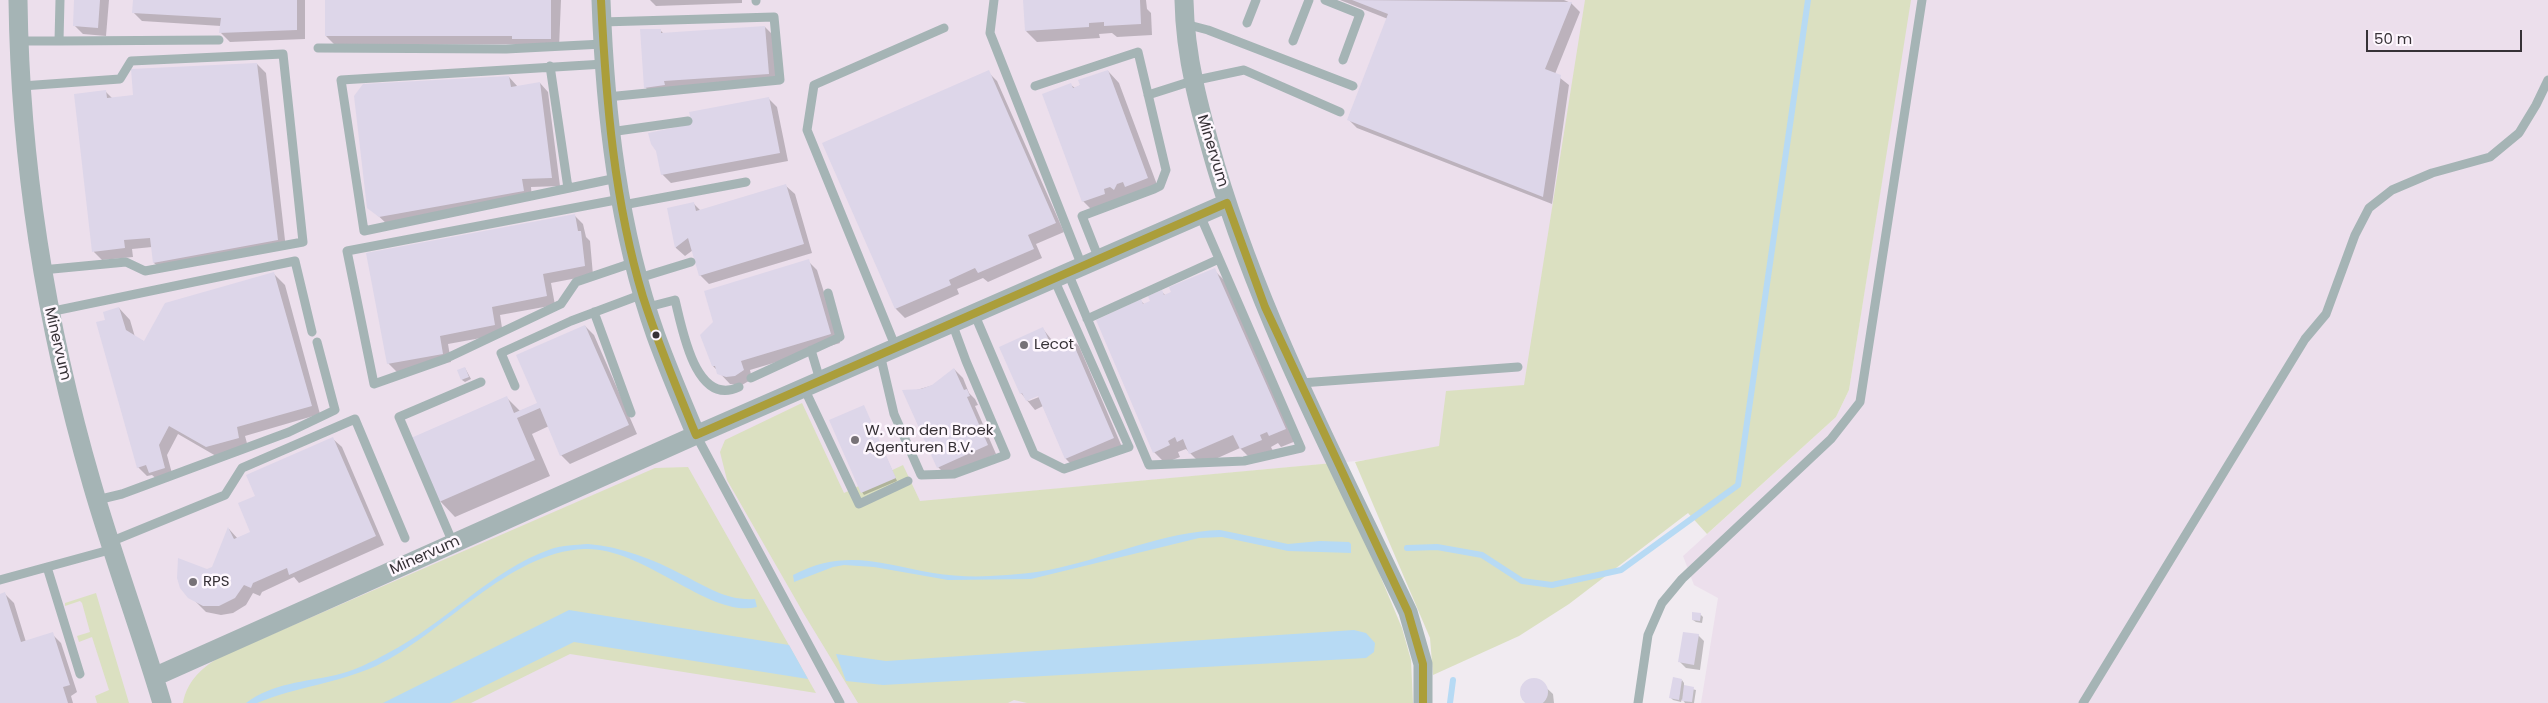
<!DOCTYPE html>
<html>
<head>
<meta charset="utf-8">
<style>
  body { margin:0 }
  #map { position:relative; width:2548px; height:703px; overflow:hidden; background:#f1ebf1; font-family:Poppins,sans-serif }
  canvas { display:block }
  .scale { position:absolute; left:2366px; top:30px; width:156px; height:22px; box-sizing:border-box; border:2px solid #363136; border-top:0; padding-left:6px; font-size:15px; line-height:18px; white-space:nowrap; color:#363136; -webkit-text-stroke:4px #fef7fe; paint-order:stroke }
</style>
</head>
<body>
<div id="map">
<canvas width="2548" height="703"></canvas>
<div class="scale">50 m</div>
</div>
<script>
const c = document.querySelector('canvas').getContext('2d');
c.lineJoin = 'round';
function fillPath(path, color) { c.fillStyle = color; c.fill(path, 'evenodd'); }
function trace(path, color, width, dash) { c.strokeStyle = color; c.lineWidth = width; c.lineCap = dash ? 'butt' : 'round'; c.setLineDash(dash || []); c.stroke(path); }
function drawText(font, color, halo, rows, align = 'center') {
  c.font = font + ' Poppins,sans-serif'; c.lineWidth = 5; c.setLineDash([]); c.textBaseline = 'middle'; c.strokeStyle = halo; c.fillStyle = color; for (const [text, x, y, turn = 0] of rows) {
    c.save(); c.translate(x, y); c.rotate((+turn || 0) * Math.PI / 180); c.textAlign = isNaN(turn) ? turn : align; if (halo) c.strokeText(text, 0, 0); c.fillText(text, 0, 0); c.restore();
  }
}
const built = new Path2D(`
  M0 0H1593L1528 445 938 500 1052 703H0Z
  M1910 0H2548V703H1701L1718 598 1694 585 1683 556 1836 417 1849 390Z`);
const green = new Path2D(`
  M1585 0H1911L1849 390 1836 417 1707 534 1688 513 1569 604 1519 636 1433 675 1430 638 1355 462 1439 446 1446 391 1524 385Z
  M802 403 844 493 903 465 920 501 1333 463 1402 628 1411 660 1413 703H1027L1014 700 1008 703H858L804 614 727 480 720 452 725 440Z
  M688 467 816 693 570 654 471 703H183C187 681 203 666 222 656L655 468Z
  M96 593 129 703H97L95 696 109 690 92 637 79 642 77 636 90 632 82 603 80 601 65 606V603Z`);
const water = new Path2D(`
  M1220 530 1288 544 1320 541 1349 542 1351 544V553L1288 551 1222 537 1199 538 1031 579 948 580 874 567 844 565 833 567 794 582 793 575C845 548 881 564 933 573 951 576 972 577 990 576 1013 575 1036 573 1058 568 1112 556 1164 532 1220 530Z
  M588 544C622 547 653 559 683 575 707 587 727 601 755 599L757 607C710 619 643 546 584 549 508 552 443 634 376 666 338 683 296 687 257 703H246C273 683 304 682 336 675 353 671 372 662 388 653 445 624 489 571 551 549 562 545 576 545 588 544Z
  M569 610 789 645 808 679 574 642 450 703H383Z
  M1354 630 1366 633 1375 643 1374 652 1366 658 883 685 846 681 836 654 886 661Z`);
const shadow = new Path2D(`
  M76 0H109L106 36 83 34 74 25Z
  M134 0H305V39L230 42 221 33V26L142 21 133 12Z
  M326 0H561L559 48 519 44 335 45 326 36Z
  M650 0H649H742V3L656 6Z
  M1024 0H1146L1147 9 1151 13 1152 35 1117 37 1112 33 1099 34 1100 38 1037 42 1026 31Z
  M1340 0H1564L1571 3 1580 12 1555 74 1569 85 1552 204 1357 128 1348 119 1388 19Z
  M765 27 774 36 777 83 654 96 645 87 660 30 664 34Z
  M257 64 266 73 286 249 163 271 154 263 152 247 132 249 133 257 102 260 94 252 106 92 113 99 135 96Z
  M1108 71 1119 83 1159 190 1095 213 1083 201 1071 85 1075 88Z
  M988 72 997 81 1064 232 1036 244 1042 258 988 282 983 278 957 289 959 294 905 318 896 309 824 144Z
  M509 77 518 87 540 83 548 92 560 186 531 187 532 199 389 226 369 207Z
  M768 98 777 107 788 161 671 183 662 174 693 126Z
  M786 186 795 194 812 253 709 284 700 275 693 250 685 256 676 248 668 209 694 204 701 211Z
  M574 215 583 224 586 237 590 241 593 275 551 283 555 305 500 315 503 334 448 344 451 362 397 372 388 363Z
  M808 261 817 270 840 343 750 370 752 379 742 385 730 384 713 366Z
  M1214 270 1226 282 1296 441 1281 447 1278 443 1271 447 1273 451 1252 460 1240 448 1202 465 1186 449 1178 452 1180 457 1165 463 1154 452 1141 301 1145 305 1151 302 1162 292 1166 296Z
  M273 273 285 285 320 414 245 436 248 447 216 456 178 434 167 455 173 477 159 481 152 475 147 476 138 467 106 320 119 308 130 320 135 337 145 342Z
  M585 326 594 335 637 434 570 464 561 455 549 426 532 434 550 476 455 517 440 501 507 398 520 411 539 403Z
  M1043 329 1055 344 1070 337 1079 346 1122 447 1075 468 1066 459 1043 406 1035 410 1021 393ZM1043 392 1044 395 1029 401 1027 400Z
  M465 368 471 379 465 382 462 380Z
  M954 369 963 378 969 393 975 399 978 405 975 406 996 454 947 476 938 467 910 392 937 384Z
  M863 406 897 481 864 495 862 492Z
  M333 439 342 447 384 545 299 583 294 577 262 592 260 596 253 593 246 605 233 613 221 615 206 612 181 587 213 568 229 529 238 539 252 532 256 496Z
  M5 594 14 603 26 642 52 634 61 643 77 692 71 696 73 703H0V595Z
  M1700 614 1703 617 1702 623 1696 622 1693 620Z
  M1698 635 1704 641 1700 670 1686 668 1680 662Z
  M1682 680 1684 683V687L1696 690 1694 703H1685L1682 699 1681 702 1673 700 1671 698Z
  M1539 681 1553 694 1554 703H1527L1522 699V689L1528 682Z`);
const stream = new Path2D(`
  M1407 548 1437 547 1482 555 1522 581 1552 585 1621 570 1738 485 1808 0
  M1450 703 1453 680`);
const building = new Path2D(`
  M74 0H100L98 28 73 26Z
  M133 0H297V30L219 33 221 18 132 13Z
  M325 0H551V39H512V36H325Z
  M1023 0H1140L1141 24 1104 26V22L1089 23V27L1025 31Z
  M1352 0 1572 2 1545 69 1561 75 1543 197 1347 120 1388 14Z
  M765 26 769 74 664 81 665 85 644 88 640 29H661V33Z
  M257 63 278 240 153 263 150 238 124 240 125 248 92 252 74 94 106 90 107 98 133 95 131 69Z
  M989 70 1056 223 1028 235 1034 249 978 273 975 268 949 280 951 285 895 309 822 143Z
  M1108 70 1148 178 1125 187 1123 182 1117 184 1114 190 1110 187 1104 189 1105 194 1082 202 1042 94 1071 83 1073 88 1080 85 1078 80Z
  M509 76 511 87 540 82 552 178 522 179 524 191 379 217 367 208 354 96 363 84Z
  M769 97 780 153 661 175 656 151 651 144 648 133 692 124 689 112Z
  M786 184 804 244 699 276 688 238 675 248 667 208 694 202 696 211Z
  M575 214 578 231H581L585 266 543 274 547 296 492 307 495 325 440 336 443 354 387 364 366 253Z
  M809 259 831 334 741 361 744 370 735 376 726 377 717 374 715 366H712L700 335 713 322 704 291Z
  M1215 268 1286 429 1269 436 1267 432 1260 435 1262 440 1240 449 1233 435 1189 454 1183 439 1177 442 1175 437 1168 441 1170 445 1153 453 1096 320 1141 299 1143 304 1150 301 1148 296 1162 290 1164 295 1171 292 1169 287Z
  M274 272 312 406 237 427 239 438 206 447 169 426 159 445 165 468 149 473 146 465 137 468 96 322 105 320 103 312 119 307 126 330 144 341 165 303Z
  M585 325 629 425 560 456 540 408 517 418 535 460 439 502 411 438 507 396 514 413 537 403 516 355Z
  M1043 327 1051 345 1070 336 1114 438 1065 459 1038 396 1026 401 1022 393 1020 394 999 347Z
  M465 367 469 377 461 380 457 370Z
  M954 368 964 390 967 389 970 396 967 397 988 445 937 468 902 390 921 389 932 385Z
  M864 405 896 478 861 493 829 420Z
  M333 437 376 536 289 575 287 568 253 583 251 588 244 585 235 598 219 606H203L188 598 180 588 177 578 178 558 207 569 212 567 228 527 234 539 250 532 238 503 255 496 246 475Z
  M5 592 21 642 53 632 70 685 63 687 68 703H0V594Z
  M1692 612 1701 613 1700 621 1692 620Z
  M1683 632 1699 634 1694 665 1678 662Z
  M1673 677 1682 679 1679 700 1669 698Z
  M1520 692a14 14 0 1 1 28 0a14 14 0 1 1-28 0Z
  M1684 685 1694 687 1692 702 1682 701Z`);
const service = new Path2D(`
  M994 0 990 33 1082 266
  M1325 0 1360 14 1343 60
  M756 1V0
  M602 22 774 17 780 80 607 97
  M1247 23 1256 0
  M1185 24 1208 30 1353 86
  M19 41H59L60 0
  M59 41 219 40
  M1293 41 1309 0
  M318 48 506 49 603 44
  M604 64 341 80 364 231 617 178
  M550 66 568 188
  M22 86 120 79 131 61 283 54 303 242 145 271 126 262 42 270
  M1035 86 1138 52 1166 170 1160 186 1154 189 1082 216 1099 259
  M1148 95 1192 81 1244 70 1340 112
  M610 132 688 121
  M621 199 347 251 374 384 445 359 561 304 576 282 635 262
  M623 205 746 182
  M1068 273 1149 465 1244 461 1301 448 1200 215
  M639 278 691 262
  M648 307 675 300C682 327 695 408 739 387
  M49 312 295 261 312 332
  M594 312 631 413
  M974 313 1034 454 1064 469 1129 447 1054 279
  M1087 319 1219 259
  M896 348 807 130 814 85 944 28
  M811 350 820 380
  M880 354 894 414 921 475 954 474 1006 455 966 361 952 323
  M751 378 840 337 828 293
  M1301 383 1518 367
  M515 386 501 353 571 321 643 294
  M804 388 859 504 908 481
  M696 435 840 703
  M97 500 122 494 289 432 335 410 317 342
  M110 542 225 495 242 468 355 419 405 538
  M453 543 399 417 481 382
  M47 567 80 674
  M0 580 113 549
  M1638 703 1648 635 1662 603 1682 579 1831 439 1860 402 1922 0
  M2083 703 2305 339 2326 314 2355 235 2369 208 2392 190 2432 173 2490 157 2519 133 2536 105 2548 80`);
const minor = new Path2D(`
  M18 0C20 164 46 326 92 484 113 557 140 629 162 703
  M601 0C605 113 618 229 656 336 668 369 682 402 696 435
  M1184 0C1185 58 1200 111 1216 167 1262 322 1339 466 1408 612L1423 664V703
  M154 677 696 435 1227 203`);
const bus1 = new Path2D(`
  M601 0C606 100 614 201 643 297 658 344 677 389 696 435
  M1227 203 1265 307 1408 612 1423 664V703
  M696 435 1227 203`);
const markers = [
  [656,335,4.5,"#363136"],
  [1024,345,5,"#777277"],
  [855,440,5,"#777277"],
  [193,582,5,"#777277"]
];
const streetNames = [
  ["Minervum",1212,151,73],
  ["Minervum",57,344,77],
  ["Minervum",425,556,-24]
];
const poiNames = [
  ["Lecot",1034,345],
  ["W. van den Broek",865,431],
  ["Agenturen B.V.",865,448],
  ["RPS",203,582]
];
fillPath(built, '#ecdfec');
fillPath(green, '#dbe0c1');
fillPath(water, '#b7daf4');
fillPath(shadow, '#0003');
trace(stream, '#b7daf4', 6);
fillPath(building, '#ddd6e9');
trace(service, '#a5b4b5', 9);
trace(minor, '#a5b4b5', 19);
trace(bus1, '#ab9e3a', 8);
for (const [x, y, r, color] of markers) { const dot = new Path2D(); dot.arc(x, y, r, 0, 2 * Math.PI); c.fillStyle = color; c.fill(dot); trace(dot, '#fef7fe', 2); }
drawText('15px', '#363136', '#fef7fe', streetNames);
drawText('15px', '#363136', '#fef7fe', poiNames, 'left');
</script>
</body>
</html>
